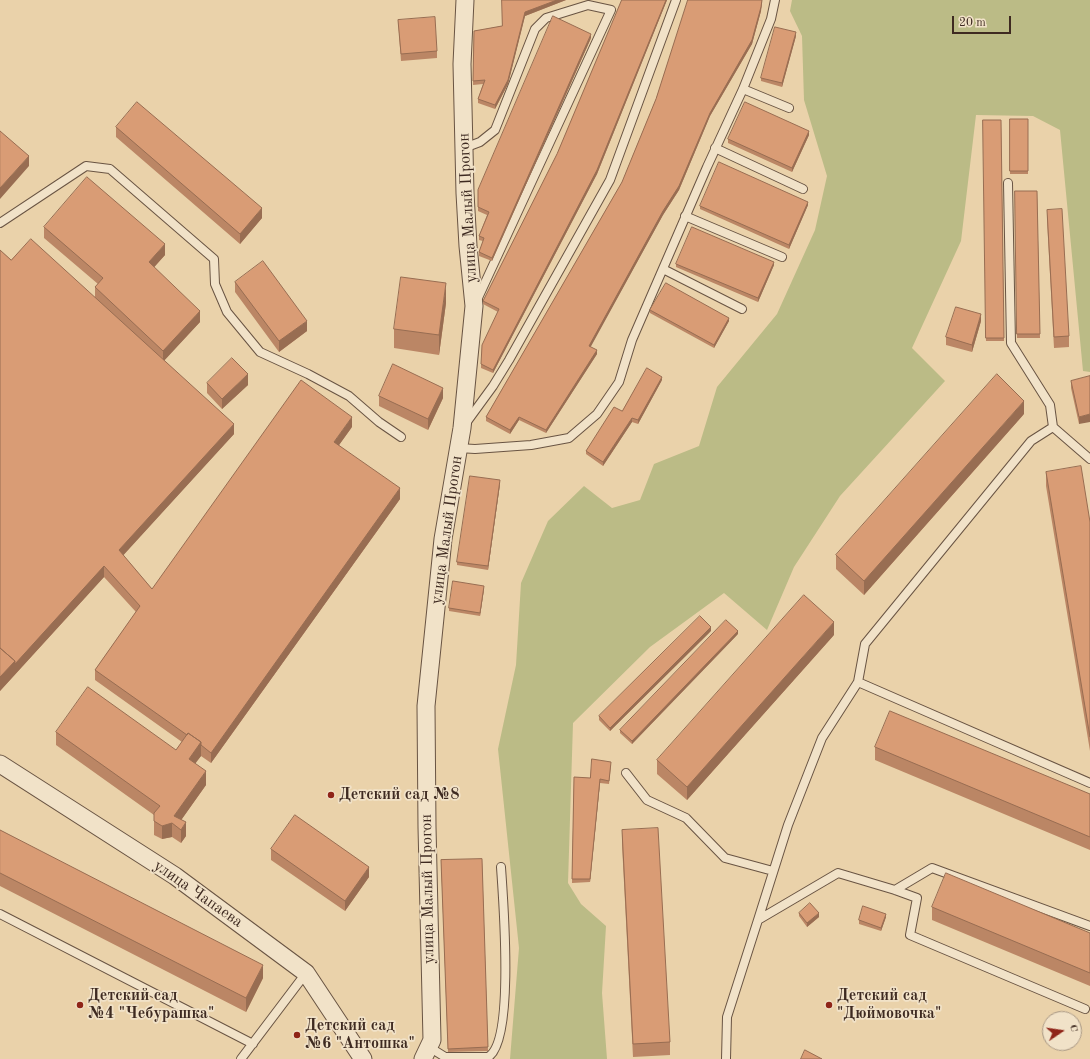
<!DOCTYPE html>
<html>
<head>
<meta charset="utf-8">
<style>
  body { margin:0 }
  #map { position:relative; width:1090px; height:1059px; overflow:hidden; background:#ead2aa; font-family:"Old Standard TT",serif }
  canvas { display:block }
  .north { position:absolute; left:1042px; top:1011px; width:40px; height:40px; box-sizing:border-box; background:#f1e2c8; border:1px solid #a99885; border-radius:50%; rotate:77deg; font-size:11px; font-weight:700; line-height:16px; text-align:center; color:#3e2a21 }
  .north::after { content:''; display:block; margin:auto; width:14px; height:18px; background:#8f2418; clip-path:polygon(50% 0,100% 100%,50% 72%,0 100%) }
  .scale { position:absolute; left:952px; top:16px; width:59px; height:18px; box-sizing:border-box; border:2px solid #3e2a21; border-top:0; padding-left:5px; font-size:12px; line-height:14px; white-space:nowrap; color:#3e2a21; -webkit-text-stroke:3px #f1e2c8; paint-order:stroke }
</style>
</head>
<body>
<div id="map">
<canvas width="1090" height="1059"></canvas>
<div class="north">С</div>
<div class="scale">20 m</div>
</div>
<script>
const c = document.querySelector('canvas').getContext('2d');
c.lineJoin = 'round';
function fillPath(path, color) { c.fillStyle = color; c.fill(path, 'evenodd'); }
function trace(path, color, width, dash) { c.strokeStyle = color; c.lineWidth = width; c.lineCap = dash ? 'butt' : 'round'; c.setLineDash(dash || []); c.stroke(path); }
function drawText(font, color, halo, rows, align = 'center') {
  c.font = font + ' "Old Standard TT",serif'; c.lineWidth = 3.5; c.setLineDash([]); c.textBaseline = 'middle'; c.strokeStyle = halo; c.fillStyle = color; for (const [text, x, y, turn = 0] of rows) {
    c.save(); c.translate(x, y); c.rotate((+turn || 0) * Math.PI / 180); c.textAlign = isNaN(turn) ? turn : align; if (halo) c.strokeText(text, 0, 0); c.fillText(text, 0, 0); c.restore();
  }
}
const green = new Path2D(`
  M792 0H1090V372L1083 371 1060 130 1033 116 976 115 961 241 912 348 945 381 840 496 794 567 767 630 724 593 650 647 573 723 568 883 581 904 606 926 602 993 607 1059H510L519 948 498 749 516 665 521 583 548 521 584 486 612 508 640 500 654 464 699 446 717 387 777 314 815 230 827 176 804 100 802 36 790 11Z`);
const service = new Path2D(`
  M743 89 789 108
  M464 148 480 142 495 130 535 29 546 18 588 5 611 10 477 300
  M715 148 803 189
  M685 216 782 257
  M0 223 86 166 110 169 214 259 215 284 227 312 260 352 308 374 349 396 379 422 401 437
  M663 269 742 309
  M466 423 493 386 509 360 610 180 676 0
  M1053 427 1090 459
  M458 448 475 449 531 445 569 438 597 414 619 382 632 340 707 167 743 89 771 19 775 0
  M858 682 865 644 1031 441 1053 427 1050 405 1011 343 1008 183
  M626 773 647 800 686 818 725 858 773 871
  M895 890 932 868 1090 926
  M0 914 253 1044
  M758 920 788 825 822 738 858 682 1090 783
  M429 1047 445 1057H488C515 1042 503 898 501 867
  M241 1059 306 973
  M726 1059 727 1017 758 920 838 873 895 890 917 898 910 935 1085 1009`);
const minor = new Path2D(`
  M0 764 175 876 306 973 363 1059
  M423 1059 432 1040 427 827 426 706 443 539 462 428 474 306 468 246 465 193 462 64 465 0`);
const wall = new Path2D(`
  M502 0H566L525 16 508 84 495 109 478 103V99L483 84 473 85 474 31 502 26Z
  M622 0H667L597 174 493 373 481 368V364L498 312 483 304V301L557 154Z
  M688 0H762L761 11 752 44 710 116 679 190 663 215 590 347 597 354 546 433 519 420 510 434 486 421V417L622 182 656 99Z
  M398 20 437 51V58L401 61Z
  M796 36 782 87 761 81V78Z
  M591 38 492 261 479 256V252L483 241 479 240V236L487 215 478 211V190Z
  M1010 119H1028V174H1010Z
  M983 120H1001L1004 341H986Z
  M116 127 262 218 240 244 116 137Z
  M809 135 792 172 728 143V139Z
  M1015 191H1037L1040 338H1017Z
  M808 205 789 249 700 209V206Z
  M1047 210 1069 336V347L1054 348 1047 220Z
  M44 227 165 255 154 267 200 322 164 360 234 434 123 555 152 589 352 427 339 445 400 499 211 763 201 756 195 763 206 785 181 820 186 836 181 843 172 837 162 839 154 835V815L56 745V732L176 750 182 742 95 680V670L136 612 104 577 0 691V250L11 260 95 297V287L98 284 44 238Z
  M676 264 774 265 758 302 676 267Z
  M235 282 307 331 279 352 235 292Z
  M446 303 439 355 394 348V329Z
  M650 310 729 321 714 348 650 313Z
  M981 321 972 352 946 345V337Z
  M1090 376 1079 424 1071 388V381Z
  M662 380 638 424 632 422 603 466 586 454V451L622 411Z
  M207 383 248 385 222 409 207 393Z
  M379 396 443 398 428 430 379 406Z
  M1024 414 864 595 836 569V555Z
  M1046 472 1090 522V751L1046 486Z
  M500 484 488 570 457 565V562Z
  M484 589 480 616 449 611V608Z
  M711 631 610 731 599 720V716Z
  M738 634 632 744 620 733V730Z
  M834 635 687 800 657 774V760Z
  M875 747 1090 794V850L875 760Z
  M611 765 609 784 600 783 590 882 572 883 574 777 590 778Z
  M0 830 263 978 246 1012 0 886Z
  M622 830 670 1042V1055L633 1057 622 844Z
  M271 849 369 877 345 911 271 860Z
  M482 859 488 1051 448 1052 441 860Z
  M932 907 1090 933V986L932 920Z
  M799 913 819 917 807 927 799 916Z
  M886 917 881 931 859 924V920Z`);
const shadedWall = new Path2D(`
  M557 0H566L525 16 508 84 495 109V105L525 12Z
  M666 0H667L597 174 493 373V370Z
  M762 0 761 11 752 44 710 116 679 190 663 215 589 350V346L710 113Z
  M796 32V36L782 87V83Z
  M591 34V38L492 261V258Z
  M809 131V135L792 172V168Z
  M29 156V166L0 199V188Z
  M808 202V205L789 249V245Z
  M262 208V218L240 244V234Z
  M165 244V255L149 273V262Z
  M774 262V265L758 302V298Z
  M446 283V303L439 355V335Z
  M200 311V322L163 362V351Z
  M981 314V321L972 352V345Z
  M729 318V321L714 348V345Z
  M307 321V331L279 352V341Z
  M597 350V354L546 433V430Z
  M248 374V385L222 409V399Z
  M662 377V380L638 424V420Z
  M443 388V398L428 430V419Z
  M1024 401V414L864 595V581Z
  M1090 414V422L1079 424V417Z
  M352 417V427L334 452V442Z
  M519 417V420L510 434V430Z
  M632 418V422L603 466V462Z
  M234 424V434L119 560V550Z
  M500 480V484L488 570V566Z
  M400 488V499L211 763V753Z
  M104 566V577L0 691V677Z
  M484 586V589L480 616V613Z
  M834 622V635L687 800V787Z
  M711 627V631L610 731V728Z
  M738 631V634L632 744V741Z
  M201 742V756L189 772V759Z
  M206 771V785L177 826 174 816Z
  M600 779V783L590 882V879Z
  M186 822V836L181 843V830Z
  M172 823V837L162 839V826Z
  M369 867V877L345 911V901Z
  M819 913V917L807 927V923Z
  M886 914V917L881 931V928Z
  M263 965V978L246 1012V998Z`);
const building = new Path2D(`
  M502 0H557L525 12 508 80 495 105 478 99 485 80 473 81 474 31 502 26Z
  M622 0H666L597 170 493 370 481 364 482 345 499 309 483 301 557 154Z
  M688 0H762L761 7 752 40 710 113 679 186 663 211 589 346 597 350 546 430 519 417 510 430 486 417 622 182 656 99Z
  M553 16 591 34 492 258 479 252 484 238 479 236 489 212 478 207V190Z
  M435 17 437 51 401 54 398 20Z
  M775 27 796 32 782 83 761 78Z
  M137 102 262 208 240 234 116 127Z
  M745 102 809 131 792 168 728 139Z
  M1010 119H1028V171H1010Z
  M983 120H1001L1004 338H986Z
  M0 131 29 156 0 188Z
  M719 162 808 202 789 245 700 206Z
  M87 177 165 244 149 262 200 311 163 351 95 287 103 278 44 227Z
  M1015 191H1037L1040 334H1017Z
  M1062 209 1069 336 1054 337 1047 210Z
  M692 227 774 262 758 298 676 264Z
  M31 239 234 424 119 550 152 589 301 380 352 417 334 442 400 488 211 753 201 745V742L188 733 187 735 95 670 140 606 104 566 15 664V661L0 648V250L11 260Z
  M263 261 307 321 279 341 235 282Z
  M401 277 446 283 439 335 394 329Z
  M666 283 729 318 714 345 650 310Z
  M956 307 981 314 972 345 946 337Z
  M232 358 248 374 222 399 207 383Z
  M393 364 443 388 428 419 379 396Z
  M647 368 662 377 638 420 632 418 603 462 586 451 614 407 622 411Z
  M997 374 1024 401 864 581 836 555Z
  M1090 376V414L1079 417 1071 381Z
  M1081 466 1090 522V737L1046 472Z
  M470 476 500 480 488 566 457 562Z
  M453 581 484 586 480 613 449 608Z
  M804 595 834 622 687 787 657 760Z
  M700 616 711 627 610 728 599 716Z
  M726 620 738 631 632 741 620 730Z
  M0 648 15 661 0 677Z
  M88 687 176 750 188 733 201 742 189 759 206 771 174 816 186 822 181 830 172 823 162 826 154 821V813L160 806 56 732Z
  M890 711 1090 794V837L875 747Z
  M592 759 611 762 609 781 600 779 590 879H572L574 777 590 778Z
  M295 815 369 867 345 901 271 849Z
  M658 828 670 1042 633 1044 622 830Z
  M0 830 263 965 246 998 0 873Z
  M482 859 488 1047 448 1049 441 860Z
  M946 873 1090 933V973L932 907Z
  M810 903 819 913 807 923 799 913Z
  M863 906 886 914 881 928 859 920Z
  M805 1050 822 1059H801Z`);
const markers = [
  [331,795,4,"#8f2418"],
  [80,1005,4,"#8f2418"],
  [829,1005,4,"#8f2418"],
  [297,1035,4,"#8f2418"]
];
const streetNames = [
  ["улица Малый Прогон",468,208,-93],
  ["улица Малый Прогон",447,530,-82],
  ["улица Малый Прогон",428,889,-91],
  ["улица Чапаева",198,894,35]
];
const poiNames = [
  ["Детский сад №8",339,795],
  ["Детский сад",88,996],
  ["№4 \"Чебурашка\"",88,1014],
  ["Детский сад",837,996],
  ["\"Дюймовочка\"",837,1014],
  ["Детский сад",305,1026],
  ["№6 \"Антошка\"",305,1044]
];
fillPath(green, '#bbbb86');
trace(service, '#695443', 10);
trace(minor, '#695443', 19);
trace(service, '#f1e2c8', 8);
trace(minor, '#f1e2c8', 17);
fillPath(wall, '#bb8665');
fillPath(shadedWall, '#986d52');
fillPath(building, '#d99c75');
trace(building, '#986d52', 1);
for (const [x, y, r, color] of markers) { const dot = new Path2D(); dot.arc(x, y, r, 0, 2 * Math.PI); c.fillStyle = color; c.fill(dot); trace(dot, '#f1e2c8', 1.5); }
drawText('16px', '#3e2a21', '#f1e2c8', streetNames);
drawText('bold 16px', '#3e2a21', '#f1e2c8', poiNames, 'left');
</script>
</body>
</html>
